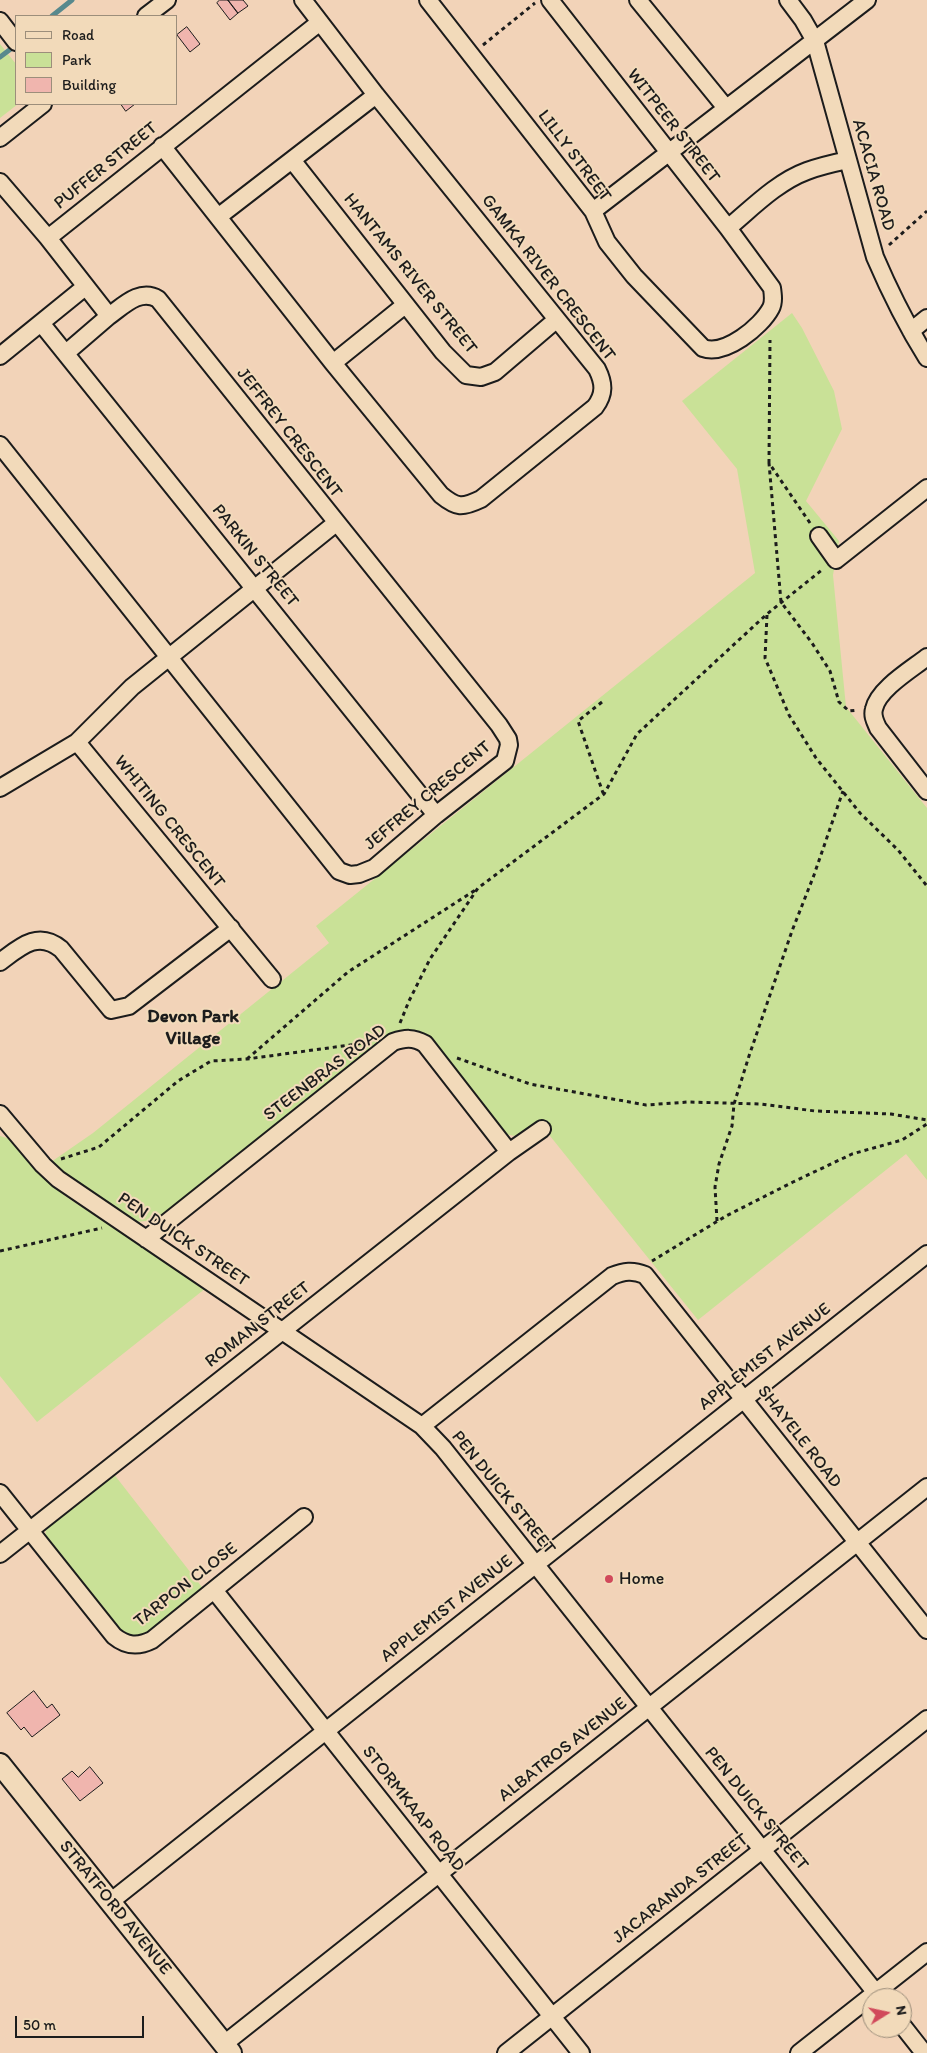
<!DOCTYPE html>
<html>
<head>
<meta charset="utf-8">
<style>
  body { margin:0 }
  #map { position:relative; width:927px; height:2053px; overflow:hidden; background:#f2d3b8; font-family:Itim,sans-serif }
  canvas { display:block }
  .legend { position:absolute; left:15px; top:15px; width:162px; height:90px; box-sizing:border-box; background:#f2daba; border:1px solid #9c8e7b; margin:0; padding:6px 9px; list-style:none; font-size:15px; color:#1c1c1c }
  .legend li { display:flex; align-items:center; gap:10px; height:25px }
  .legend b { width:25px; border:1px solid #9c8e7b }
  .north { position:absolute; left:862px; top:1988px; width:50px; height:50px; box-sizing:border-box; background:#f2daba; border:1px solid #9c8e7b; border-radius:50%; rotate:80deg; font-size:14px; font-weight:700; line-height:20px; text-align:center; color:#1c1c1c }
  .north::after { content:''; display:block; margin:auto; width:18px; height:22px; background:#d1495b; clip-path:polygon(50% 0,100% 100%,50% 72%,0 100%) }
  .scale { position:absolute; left:15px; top:2016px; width:129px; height:22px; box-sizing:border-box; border:2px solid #1c1c1c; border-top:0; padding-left:6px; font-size:15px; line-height:18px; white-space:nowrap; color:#1c1c1c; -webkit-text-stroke:4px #f2daba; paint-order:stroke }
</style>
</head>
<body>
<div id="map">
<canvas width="927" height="2053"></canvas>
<ul class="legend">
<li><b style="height:6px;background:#f2daba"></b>Road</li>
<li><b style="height:14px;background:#c9e197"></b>Park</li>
<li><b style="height:14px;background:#f0b5ae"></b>Building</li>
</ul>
<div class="north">N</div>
<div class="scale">50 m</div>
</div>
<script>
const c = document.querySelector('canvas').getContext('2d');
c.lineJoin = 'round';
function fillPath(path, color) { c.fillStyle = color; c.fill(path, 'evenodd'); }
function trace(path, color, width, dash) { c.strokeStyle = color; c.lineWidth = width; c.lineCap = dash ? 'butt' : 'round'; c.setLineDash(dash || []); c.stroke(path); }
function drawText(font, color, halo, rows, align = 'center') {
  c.font = font + ' Itim,sans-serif'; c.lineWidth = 4; c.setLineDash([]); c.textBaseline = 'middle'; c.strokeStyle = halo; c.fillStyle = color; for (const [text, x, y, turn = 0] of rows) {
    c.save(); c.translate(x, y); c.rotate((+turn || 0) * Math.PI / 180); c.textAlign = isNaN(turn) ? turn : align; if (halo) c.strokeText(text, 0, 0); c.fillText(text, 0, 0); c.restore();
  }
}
const green = new Path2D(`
  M0 44 16 64V104H18L0 118Z
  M792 313 802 328 834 391 842 429 806 501 839 541 833 575 846 707 927 808V1180L906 1154 698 1320 542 1126C529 1132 518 1140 504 1133L411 1032 159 1220 134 1222 62 1173 51 1162 93 1133 329 943 316 926 755 573 737 469 682 401Z
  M0 1136 10 1139 35 1168 65 1196 206 1288 37 1422 0 1376Z
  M113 1473 205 1591 142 1638 124 1636 45 1539 46 1528Z`);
const stream = new Path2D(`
  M52 16 72 0
  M0 57 16 45`);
const building = new Path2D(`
  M220 0H228L238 13 230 20 217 3Z
  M228 0H243L248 6 238 13Z
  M187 27 200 44 190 52 177 35Z
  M121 104H135L126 111Z
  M34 1691 47 1708 52 1704 60 1715 32 1737 24 1727 21 1730 7 1713Z
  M90 1767 103 1783 80 1801 62 1779 72 1771 78 1777Z`);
const path = new Path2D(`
  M483 45 535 3
  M889 245 927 211
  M769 463 770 340
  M810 523 769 463 781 602 812 643 830 671 839 702 849 711 858 710
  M767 615 765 658 789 715 816 758 860 813 898 850 927 886
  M602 702 578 721 603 793
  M400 1023 409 1001 430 959 478 888 604 794 637 734 767 614 823 569
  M457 1058 530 1084 646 1105 688 1102 760 1104 815 1111 891 1114 927 1120
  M247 1059 348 972 477 889
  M61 1159 99 1147 178 1081 211 1061 247 1059 365 1043
  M717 1221 715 1187 719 1164 732 1126 734 1104 749 1056 792 931 814 875 843 791
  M0 1251 102 1228
  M652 1261 726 1216 793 1182 852 1154 902 1140 927 1124`);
const minor = new Path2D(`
  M428 0 593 211 607 242 634 276 703 348C725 356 761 327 771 308 774 302 773 295 772 288L728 228 550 0
  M638 0 726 108
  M788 0 803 20 815 41 875 257C890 292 907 326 927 358
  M146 16 167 0
  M0 21 16 42
  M0 138 43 104
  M162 146 333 363 441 495C457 508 462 508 481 499L595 407C605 394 604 383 597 369L376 95 303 0
  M292 160 443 352 466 375 481 377 495 372 556 320
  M0 182 48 238 109 316C123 306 140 288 158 299L499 725 508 739 509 745 505 761 436 815 374 868 359 874 350 875 339 871 0 445
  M593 211 867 0
  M218 217 376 95
  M728 228C752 208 777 182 807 171 820 166 834 163 848 160
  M48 238 320 22
  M41 323 436 815
  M911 331 927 318
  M66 353 109 316
  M0 356 85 287
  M333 363 405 305
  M819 536 836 560 927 488
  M927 657C912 669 878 689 874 709 872 716 875 721 878 728L927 791
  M77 742 272 979
  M0 788 77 742 132 687 336 523
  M0 962C20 947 38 930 61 949L111 1010 129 1006 231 928
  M0 1114 43 1165 58 1179 422 1426 443 1448 880 1998
  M146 1239 393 1042C405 1038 413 1037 425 1044L509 1152
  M422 1426 612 1276C624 1271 633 1270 645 1275L927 1630
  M0 1493 114 1636C126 1646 138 1647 152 1640L304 1517
  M0 1554 509 1152 542 1129
  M214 1590 581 2053
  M110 1902 927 1254
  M902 2025 924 2053
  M224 2044 927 1487
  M506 2053 927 1719
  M799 2053 927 1952`);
const tertiary = new Path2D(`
  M0 1764 231 2053`);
const markers = [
  [609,1579,5,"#d1495b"]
];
const streetNames = [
  ["WITPEER STREET",673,126,52],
  ["LILLY STREET",574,156,53],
  ["PUFFER STREET",106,166,-39],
  ["ACACIA ROAD",873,175,74],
  ["HANTAMS RIVER STREET",410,274,51],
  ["GAMKA RIVER CRESCENT",548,278,52],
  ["JEFFREY CRESCENT",289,433,52],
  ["PARKIN STREET",255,556,51],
  ["JEFFREY CRESCENT",428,796,-40],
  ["WHITING CRESCENT",169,822,51],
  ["STEENBRAS ROAD",325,1073,-37],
  ["PEN DUICK STREET",183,1240,34],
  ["ROMAN STREET",258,1325,-38],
  ["APPLEMIST AVENUE",765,1357,-38],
  ["SHAYELE ROAD",799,1437,52],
  ["PEN DUICK STREET",503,1493,51],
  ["TARPON CLOSE",186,1585,-38],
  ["APPLEMIST AVENUE",447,1609,-38],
  ["ALBATROS AVENUE",563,1750,-38],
  ["STORMKAAP ROAD",413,1809,52],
  ["PEN DUICK STREET",756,1809,51],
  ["JACARANDA STREET",681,1889,-38],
  ["STRATFORD AVENUE",115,1908,51]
];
const poiNames = [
  ["Home",619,1579]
];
const neighbourhoodNames = [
  ["Devon Park",193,1017],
  ["Village",193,1039]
];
fillPath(green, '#c9e197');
trace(stream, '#58898d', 5);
fillPath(building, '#f0b5ae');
trace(building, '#1c1c1c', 1);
trace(minor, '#1c1c1c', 20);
trace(tertiary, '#1c1c1c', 24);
trace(path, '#1c1c1c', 3, [4, 4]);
trace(minor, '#f2daba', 16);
trace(tertiary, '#f2daba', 20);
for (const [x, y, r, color] of markers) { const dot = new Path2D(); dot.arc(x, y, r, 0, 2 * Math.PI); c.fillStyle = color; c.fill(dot); trace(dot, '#f2daba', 2); }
drawText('18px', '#1c1c1c', '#f2daba', streetNames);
drawText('18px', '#1c1c1c', '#f2daba', poiNames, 'left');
drawText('bold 19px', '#1c1c1c', '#f2daba', neighbourhoodNames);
</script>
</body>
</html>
